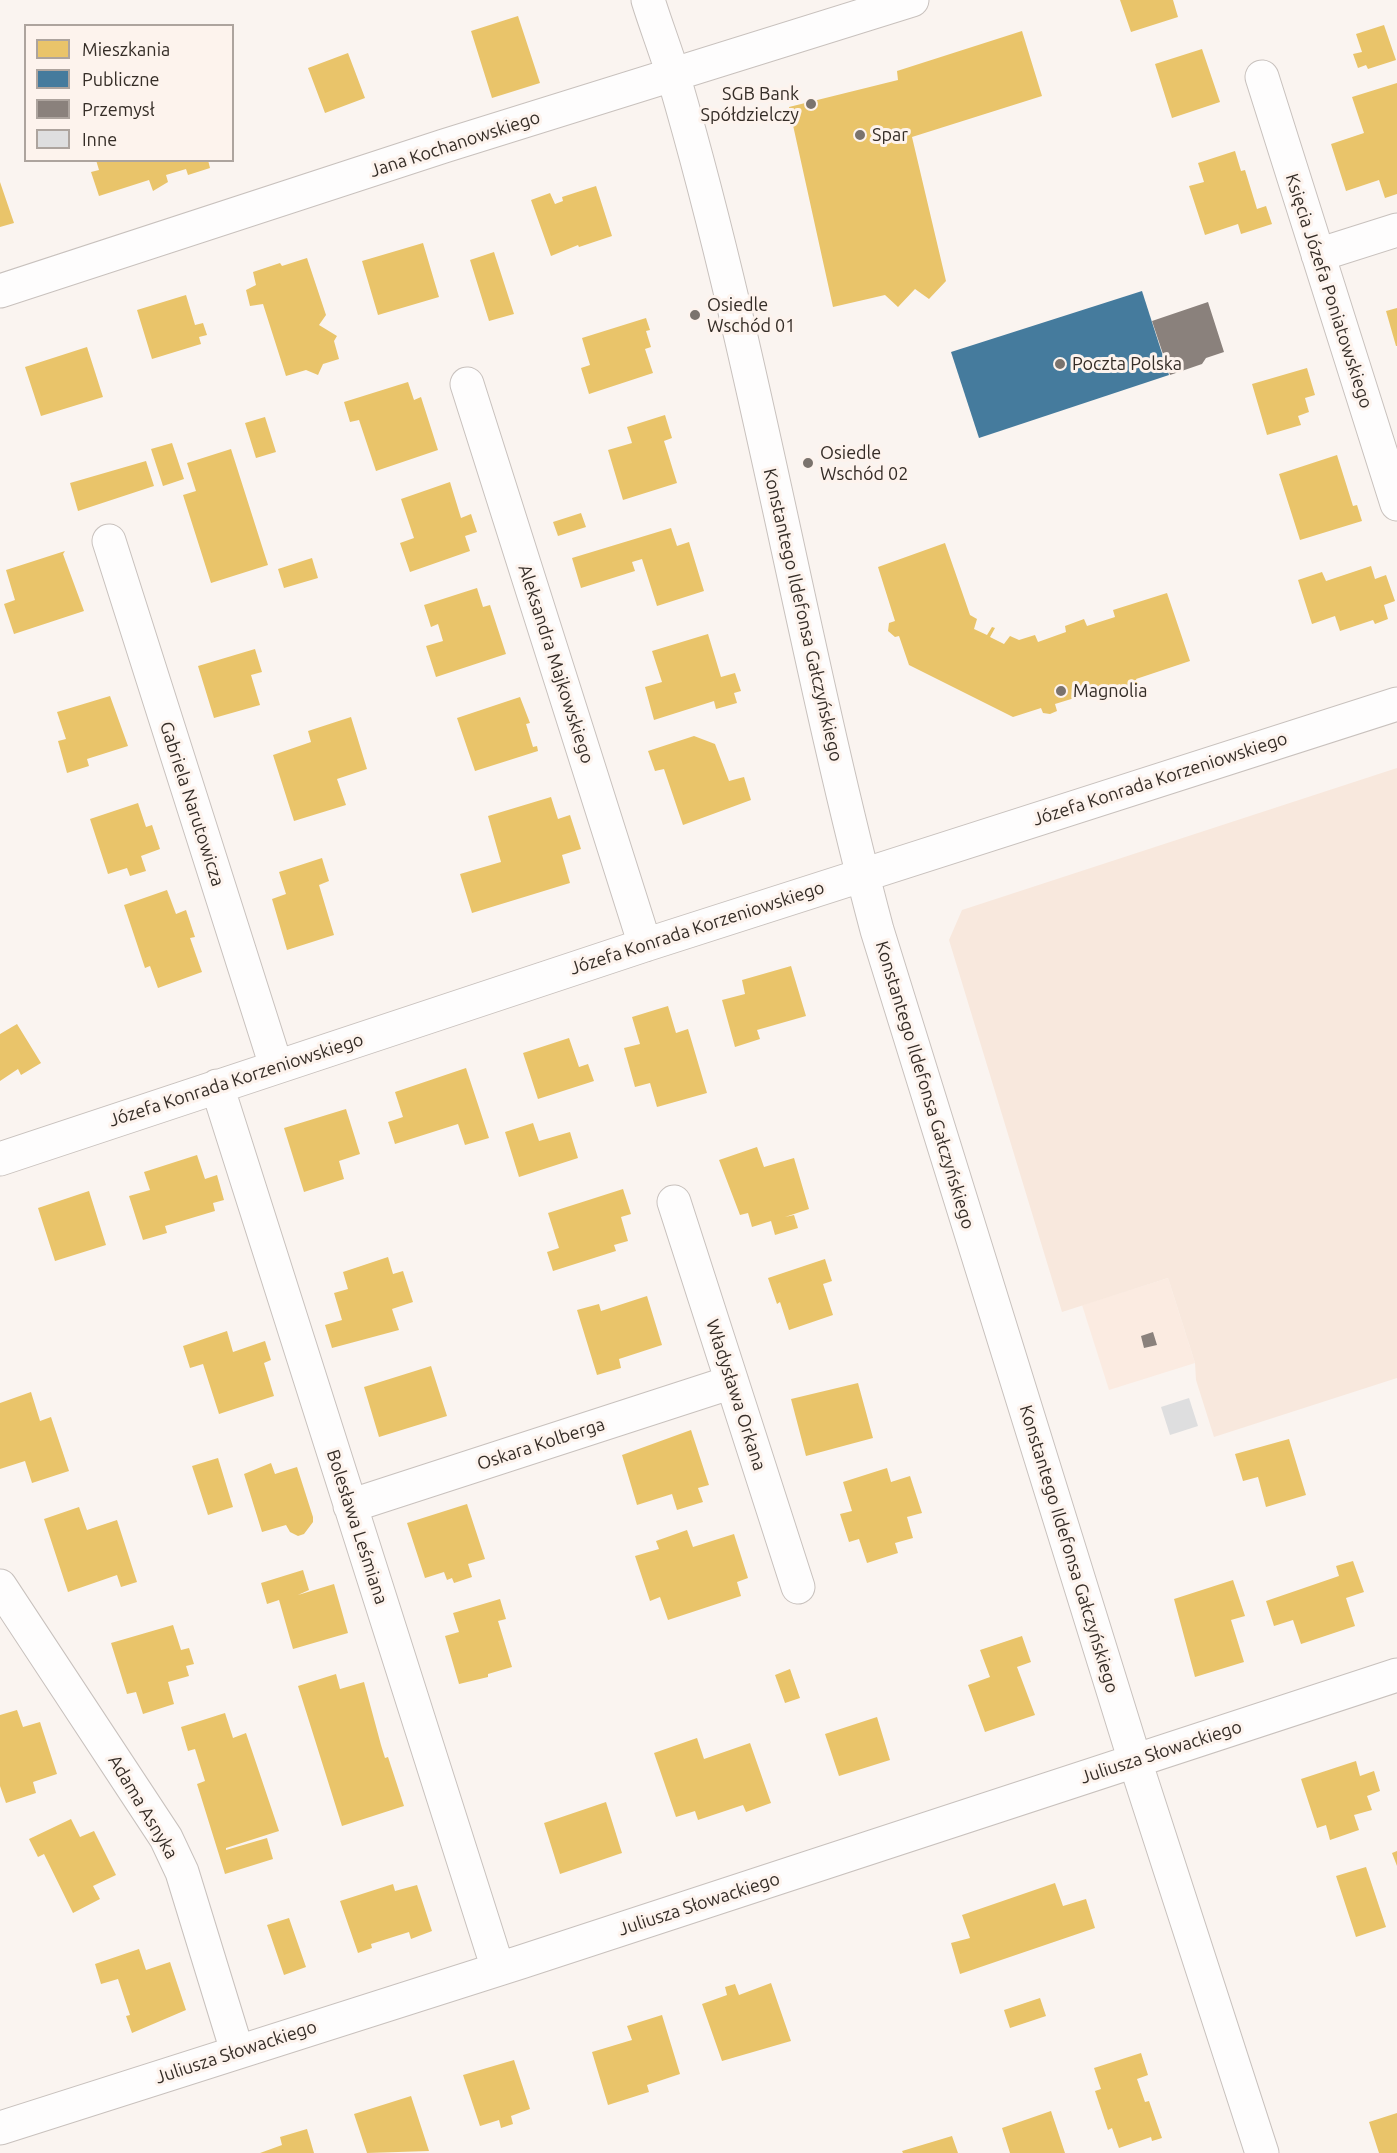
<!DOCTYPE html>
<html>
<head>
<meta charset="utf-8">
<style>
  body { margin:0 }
  #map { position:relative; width:1397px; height:2153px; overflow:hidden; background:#faf4f0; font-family:Ubuntu,sans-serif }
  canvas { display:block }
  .legend { position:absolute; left:24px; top:24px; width:210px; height:138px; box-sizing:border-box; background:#fdf3ed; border:2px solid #ada49e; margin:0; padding:8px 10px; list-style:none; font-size:18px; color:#352d27 }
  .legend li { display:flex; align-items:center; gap:12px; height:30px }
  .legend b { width:30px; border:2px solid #ada49e }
</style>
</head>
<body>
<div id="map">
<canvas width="1397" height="2153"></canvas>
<ul class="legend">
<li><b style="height:16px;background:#e9c46a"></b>Mieszkania</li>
<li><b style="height:16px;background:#457b9d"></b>Publiczne</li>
<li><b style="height:16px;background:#8a817c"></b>Przemysł</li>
<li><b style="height:16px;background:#dededf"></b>Inne</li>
</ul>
</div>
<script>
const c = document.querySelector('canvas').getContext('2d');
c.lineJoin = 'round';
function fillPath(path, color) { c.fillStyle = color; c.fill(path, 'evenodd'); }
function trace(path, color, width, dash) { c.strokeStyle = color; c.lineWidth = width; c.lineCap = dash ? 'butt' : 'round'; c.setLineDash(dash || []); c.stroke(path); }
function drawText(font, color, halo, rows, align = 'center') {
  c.font = font + ' Ubuntu,sans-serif'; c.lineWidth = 6; c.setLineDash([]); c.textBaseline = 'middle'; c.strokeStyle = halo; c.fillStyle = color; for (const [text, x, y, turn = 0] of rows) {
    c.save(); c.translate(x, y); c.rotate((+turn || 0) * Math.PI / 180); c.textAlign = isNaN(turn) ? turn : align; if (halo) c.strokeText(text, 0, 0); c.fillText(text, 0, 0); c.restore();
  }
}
const built = new Path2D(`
  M1168 1278 1195 1363 1109 1390 1082 1305Z`);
const green = new Path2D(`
  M1397 768V1378L1214 1437 1196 1380 1195 1363 1168 1278 1062 1312 949 940 962 910Z`);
const homes = new Path2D(`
  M1120 0H1173L1178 17 1131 32Z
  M518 16 540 83 492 98 471 31Z
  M1384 25 1396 60 1368 69 1366 65 1358 68 1353 54 1362 52 1356 34Z
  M1022 31 1042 96 912 137 946 281 929 299 915 289 898 307 885 295 833 307 789 107 898 80 897 71Z
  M1202 49 1220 102 1172 118 1155 64Z
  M348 53 365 98 325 113 308 68Z
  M1397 83V194L1385 198 1379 180 1346 191 1331 144 1364 133 1352 97Z
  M1235 151 1241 171 1245 170 1257 209 1266 206 1272 224 1241 234 1238 224 1205 235 1189 186 1204 182 1198 163Z
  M96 160H208L210 168 188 175 186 169 166 175 168 182 153 191 149 180 99 196 91 172 99 170Z
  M0 182 14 223 0 227Z
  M596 186 612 236 579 247 578 245 551 256 531 200 550 193 555 204 563 201 562 197Z
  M423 243 439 297 378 315 362 261Z
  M494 252 514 314 489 321 470 260Z
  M307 258 326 315 319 325 337 336 334 341 339 359 323 364 318 375 306 370 286 376 263 304 250 306 246 290 256 285 253 272 280 263 282 266Z
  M186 295 195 325 203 323 207 335 199 337 201 344 152 359 137 310Z
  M1397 308V346H1396L1386 311Z
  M646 318 650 330 646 331 651 347 645 349 653 373 589 394 581 368 590 365 582 338Z
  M87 347 103 397 41 416 25 367Z
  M1307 368 1315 395 1305 398 1309 412 1298 416 1301 425 1267 435 1252 384Z
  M408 382 414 400 421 397 438 450 376 471 359 420 350 422 344 402Z
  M665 415 672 438 664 441 677 483 623 500 608 450 632 443 627 427Z
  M265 417 276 452 256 458 245 423Z
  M172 443 184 479 163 486 151 449Z
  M231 449 268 565 211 583 183 495 196 491 187 463Z
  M1337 455 1353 506 1357 505 1362 521 1300 540 1279 474Z
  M146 461 154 486 78 511 70 483Z
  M450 482 461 518 471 514 477 532 465 536 470 551 410 572 400 543 414 538 401 499Z
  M581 513 586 527 558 536 553 522Z
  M671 528 677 546 689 542 704 591 657 606 642 559 632 562 635 571 581 588 572 558Z
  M945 543 970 615 977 619 974 629 987 635 992 627 995 628 990 637 1004 644 1010 636 1019 640 1035 635 1038 642 1066 632 1065 626 1084 619 1087 626 1115 617 1113 610 1167 593 1190 661 1136 679 1138 685 1130 690 1122 689 1120 684 1055 704 1057 711 1050 714 1043 713 1041 708 1013 717 909 665 899 636 895 637 888 631 889 623 895 621 878 567Z
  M65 551 63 554 84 611 14 634 4 604 15 600 6 570Z
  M312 558 318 578 284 588 278 569Z
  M1371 566 1375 579 1386 575 1395 601 1384 605 1388 619 1375 624 1373 620 1340 631 1335 616 1312 624 1298 580 1322 572 1326 581Z
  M477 588 483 607 490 605 506 654 436 677 426 646 443 641 438 624 431 627 424 605Z
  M708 634 721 677 735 673 741 691 734 693 737 703 716 709 714 701 654 720 645 687 662 682 652 651Z
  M255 649 262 672 251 675 260 705 214 718 198 666Z
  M110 696 128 746 87 759 89 766 67 773 58 741 66 739 57 712Z
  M520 697 530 723 526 724 533 747 537 746 538 751 475 771 457 718Z
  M351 717 367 769 337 779 346 805 294 821 273 755 311 742 308 731Z
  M694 736 715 744 729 781 744 777 751 800 683 825 664 769 655 771 648 751Z
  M551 797 558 819 570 815 581 849 562 855 570 883 472 913 460 874 501 862 488 816Z
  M138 803 146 827 152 825 160 849 141 856 146 871 130 876 127 868 108 874 90 819Z
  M322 858 329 881 319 885 334 935 287 950 272 899 286 894 279 872Z
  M167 890 176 914 186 910 195 937 190 938 202 972 158 988 150 966 145 968 124 905Z
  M791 966 806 1016 757 1030 760 1039 735 1047 722 1000 745 994 742 980Z
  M668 1006 676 1033 688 1029 707 1093 657 1107 650 1083 635 1087 624 1048 640 1044 632 1017Z
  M17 1024 41 1063 21 1075 18 1069 0 1081V1034Z
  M569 1038 579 1067 588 1064 594 1081 538 1099 523 1053Z
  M466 1068 489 1138 465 1145 458 1124 395 1144 388 1122 403 1117 395 1092Z
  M346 1109 360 1154 339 1161 344 1179 304 1192 284 1128Z
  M533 1123 539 1141 570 1132 578 1158 519 1177 505 1132Z
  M757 1147 764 1167 794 1158 809 1209 785 1217 794 1215 798 1228 775 1235 771 1221 752 1227 748 1213 740 1215 719 1160Z
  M197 1155 205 1179 217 1175 224 1200 213 1203 215 1211 165 1226 167 1233 143 1240 129 1196 150 1190 144 1172Z
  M623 1189 631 1214 621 1217 628 1241 614 1245 616 1251 553 1271 547 1252 559 1248 548 1213Z
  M89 1191 106 1245 55 1261 38 1208Z
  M388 1257 393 1274 403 1271 413 1302 392 1309 399 1330 332 1348 325 1325 342 1320 334 1293 348 1289 343 1272Z
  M825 1259 832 1281 823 1284 833 1315 789 1330 780 1302 777 1304 768 1278Z
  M647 1296 662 1345 619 1359 621 1368 597 1375 577 1310 599 1304 601 1311Z
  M227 1331 233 1352 265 1341 271 1360 264 1363 274 1396 219 1414 203 1364 190 1368 183 1346Z
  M431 1366 447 1416 379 1437 364 1387Z
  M858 1383 873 1438 806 1456 791 1399Z
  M31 1392 40 1421 51 1417 69 1471 32 1483 25 1461 0 1469V1403Z
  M691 1430 709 1485 698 1488 703 1502 677 1510 672 1494 637 1505 622 1455Z
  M1289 1439 1306 1495 1266 1507 1258 1477 1243 1481 1235 1454Z
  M218 1458 233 1507 208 1515 192 1466Z
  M271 1463 275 1474 297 1467 313 1517V1522L304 1534 298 1536 290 1532 286 1525 262 1532 244 1474Z
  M887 1468 891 1482 910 1476 922 1513 907 1517 913 1538 895 1543 898 1553 867 1563 859 1539 849 1542 840 1514 852 1511 843 1482Z
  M467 1504 485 1559 468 1564 472 1577 454 1583 452 1578 447 1580 444 1572 425 1578 407 1523Z
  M79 1507 87 1530 117 1520 137 1582 121 1587 117 1575 68 1592 44 1519Z
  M687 1530 693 1547 734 1534 748 1578 737 1582 741 1596 668 1620 660 1597 650 1601 635 1556 659 1549 656 1541Z
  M1353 1561 1364 1592 1346 1598 1355 1626 1301 1644 1293 1620 1274 1626 1266 1601 1339 1576 1336 1566Z
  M303 1570 309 1590 298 1595 334 1584 348 1633 293 1649 279 1600 267 1604 261 1583Z
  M1233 1580 1245 1616 1231 1620 1244 1662 1195 1677 1174 1599Z
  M500 1599 506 1619 498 1621 512 1667 488 1674V1677L459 1684 445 1636 459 1632 453 1613Z
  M173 1625 181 1650 189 1648 194 1664 186 1666 189 1676 168 1682 174 1704 143 1714 136 1692 127 1694 111 1643Z
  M1022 1636 1031 1662 1017 1667 1035 1715 985 1732 968 1685 990 1677 980 1650Z
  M790 1669 800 1698 785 1703 775 1675Z
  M336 1674 340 1689 364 1682 381 1745 385 1758 388 1757 404 1806 342 1826 298 1686Z
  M17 1710 23 1727 40 1722 57 1774 33 1782 36 1793 6 1803 0 1786V1715Z
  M225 1713 233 1738 246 1733 279 1831 226 1848V1850L267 1838 273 1859 225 1874 197 1784 205 1781 195 1749 188 1751 181 1727Z
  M877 1717 890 1760 839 1776 825 1734Z
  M697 1738 704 1759 750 1743 771 1803 746 1812 743 1805 698 1820 695 1811 676 1817 654 1753Z
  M1356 1761 1360 1776 1374 1771 1380 1791 1367 1796 1372 1810 1354 1815 1359 1830 1330 1840 1326 1825 1317 1828 1301 1779Z
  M606 1802 622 1853 560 1874 544 1823Z
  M71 1819 80 1837 94 1831 116 1875 93 1886 100 1899 73 1913 44 1854 38 1857 29 1839Z
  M1397 1851V1866L1392 1853Z
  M1366 1867 1386 1927 1356 1937 1336 1876Z
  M1055 1883 1063 1906 1086 1899 1095 1928 960 1974 951 1943 970 1938 962 1915Z
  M393 1884 395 1891 417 1885 432 1931 411 1939 409 1932 371 1944 372 1948 358 1953 340 1901Z
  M289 1918 306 1967 284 1975 267 1925Z
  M139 1949 146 1970 170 1962 186 2010 132 2033 126 2016 130 2015 118 1979 101 1984 95 1964Z
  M771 1983 791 2041 722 2061 702 2004 727 1995 725 1987 735 1984 739 1995Z
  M1040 1998 1046 2016 1010 2028 1004 2010Z
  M662 2015 680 2074 647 2085 649 2092 608 2105 592 2052 632 2040 627 2026Z
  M1141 2053 1148 2075 1137 2079 1145 2102 1149 2101 1162 2138 1152 2141 1151 2137 1119 2148 1112 2128 1108 2130 1095 2091 1101 2089 1094 2068Z
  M514 2060 530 2109 511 2116 513 2124 501 2128 499 2120 480 2126 463 2075Z
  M411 2096 429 2151 367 2153 354 2114Z
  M1051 2111 1065 2153H1010L1002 2128Z
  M1397 2113V2153H1379L1369 2122Z
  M307 2129 314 2153H260L282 2145 280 2137Z
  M952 2136 958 2153H903L902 2151Z`);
const public = new Path2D(`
  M1142 291 1169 375 979 438 951 352Z`);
const industry = new Path2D(`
  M1208 302 1224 352 1206 358 1202 364 1170 375 1152 321Z
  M1153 1332 1157 1345 1144 1348 1141 1336Z`);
const building = new Path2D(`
  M1189 1398 1198 1426 1170 1435 1161 1407Z`);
const minor = new Path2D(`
  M648 0C656 26 666 51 674 78 756 358 802 648 877 930L1135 1761 1262 2153
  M1262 77 1397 504
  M1318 255 1397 230
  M0 291 444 146 912 0
  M467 384 645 945
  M109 541 276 1066
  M217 1086 498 1969
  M0 1159 645 945 1397 704
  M674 1202 798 1587
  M350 1506 732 1382
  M0 1586 166 1838 182 1872 237 2051
  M0 2128 521 1962 1397 1675`);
const markers = [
  [811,104,6,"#7a736d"],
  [860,135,6,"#7a736d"],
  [695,315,6,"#7a736d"],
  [1060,364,6,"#7a736d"],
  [808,463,6,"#7a736d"],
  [1061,691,6,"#7a736d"]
];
const poiNames = [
  ["SGB Bank",799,94,"right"],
  ["Spółdzielczy",799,115,"right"],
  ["Spar",872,135],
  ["Osiedle",707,305],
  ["Wschód 01",707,326],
  ["Poczta Polska",1072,364],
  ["Osiedle",820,453],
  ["Wschód 02",820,474],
  ["Magnolia",1073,691]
];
const streetNames = [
  ["Jana Kochanowskiego",455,144,-18],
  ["Księcia Józefa Poniatowskiego",1329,291,72],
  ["Konstantego Ildefonsa Gałczyńskiego",803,615,77],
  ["Aleksandra Majkowskiego",556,664,72],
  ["Józefa Konrada Korzeniowskiego",1160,779,-18],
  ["Gabriela Narutowicza",192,804,72],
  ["Józefa Konrada Korzeniowskiego",697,928,-18],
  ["Józefa Konrada Korzeniowskiego",236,1080,-18],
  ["Konstantego Ildefonsa Gałczyńskiego",925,1085,73],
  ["Władysława Orkana",736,1395,72],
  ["Oskara Kolberga",541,1444,-18],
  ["Bolesława Leśmiana",357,1527,72],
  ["Konstantego Ildefonsa Gałczyńskiego",1069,1549,73],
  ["Juliusza Słowackiego",1161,1752,-18],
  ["Adama Asnyka",143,1807,59],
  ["Juliusza Słowackiego",699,1904,-18],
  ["Juliusza Słowackiego",236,2052,-18]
];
fillPath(built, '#fbebe1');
fillPath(green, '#f8e8dd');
fillPath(homes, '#e9c46a');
fillPath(public, '#457b9d');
fillPath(industry, '#8a817c');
fillPath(building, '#dededf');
trace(minor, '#c8c1bd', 35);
trace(minor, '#fefdfd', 33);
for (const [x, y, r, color] of markers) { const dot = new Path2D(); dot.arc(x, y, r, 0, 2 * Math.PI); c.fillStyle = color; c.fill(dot); trace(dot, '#fdf3ed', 2); }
drawText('18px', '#352d27', '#fdf3ed', poiNames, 'left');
drawText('18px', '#352d27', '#fdf3ed', streetNames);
</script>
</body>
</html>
